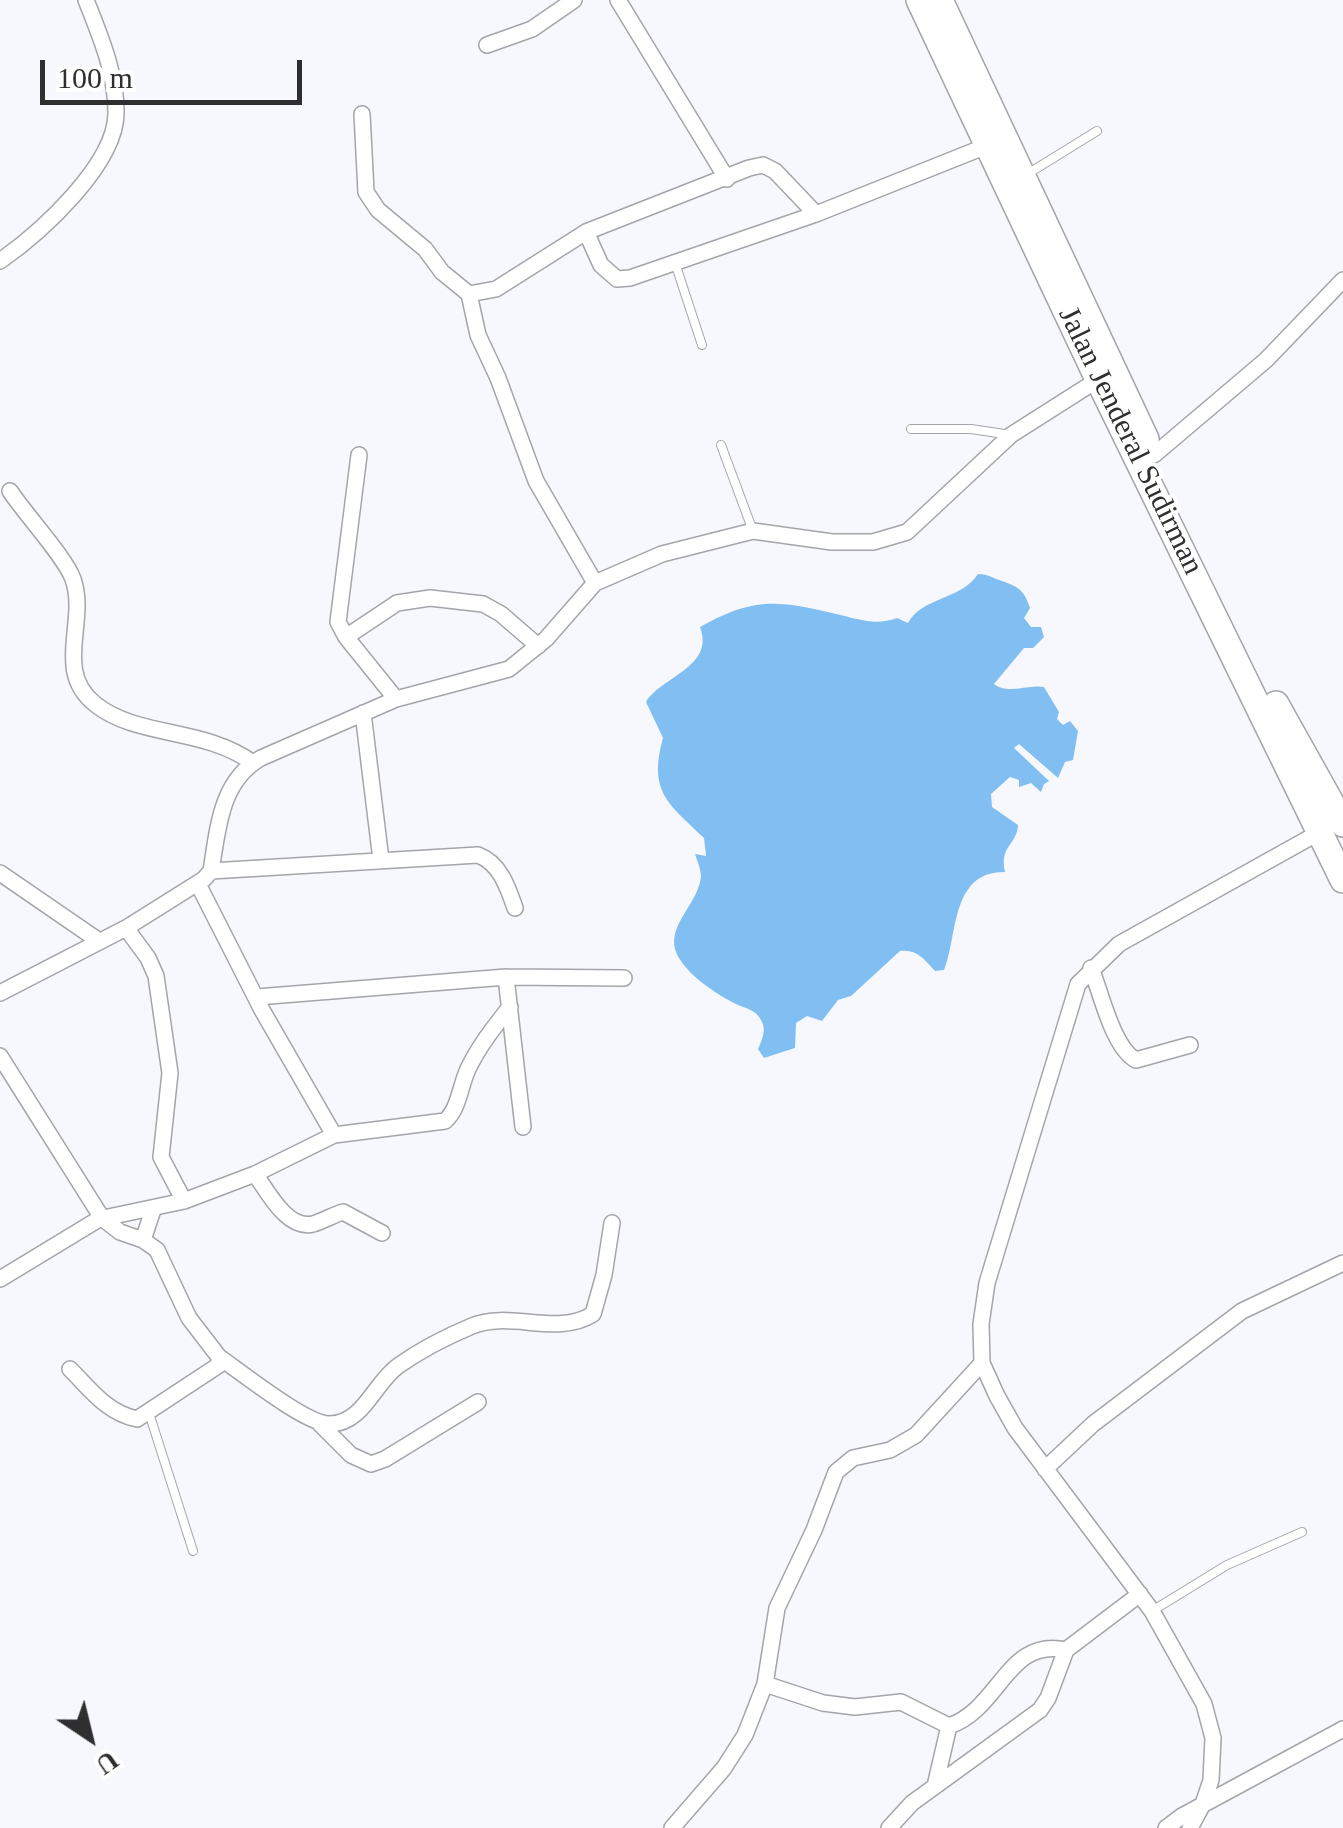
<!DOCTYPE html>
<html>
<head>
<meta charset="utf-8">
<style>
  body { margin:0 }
  #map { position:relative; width:1343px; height:1828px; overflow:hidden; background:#f6f8fd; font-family:"Times New Roman",serif }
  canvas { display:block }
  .north { position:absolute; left:40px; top:1688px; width:100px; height:100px; -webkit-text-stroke:8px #fff; paint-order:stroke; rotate:145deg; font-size:28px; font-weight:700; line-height:40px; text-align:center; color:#2f2f32 }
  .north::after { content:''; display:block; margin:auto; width:35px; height:45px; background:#2f2f32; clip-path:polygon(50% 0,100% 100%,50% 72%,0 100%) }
  .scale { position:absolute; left:40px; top:60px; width:262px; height:45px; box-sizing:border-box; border:5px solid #2f2f32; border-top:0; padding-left:12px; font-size:30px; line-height:35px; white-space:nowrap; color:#2f2f32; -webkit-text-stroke:8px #fff; paint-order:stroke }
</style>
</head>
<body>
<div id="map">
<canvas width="1343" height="1828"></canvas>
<div class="north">U</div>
<div class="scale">100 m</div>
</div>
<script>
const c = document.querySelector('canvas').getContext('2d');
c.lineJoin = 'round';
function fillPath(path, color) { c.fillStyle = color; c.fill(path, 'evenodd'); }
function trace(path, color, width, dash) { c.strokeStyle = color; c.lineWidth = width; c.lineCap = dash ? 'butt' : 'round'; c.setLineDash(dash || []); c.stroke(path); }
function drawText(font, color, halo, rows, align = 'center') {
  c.font = font + ' "Times New Roman",serif'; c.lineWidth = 8; c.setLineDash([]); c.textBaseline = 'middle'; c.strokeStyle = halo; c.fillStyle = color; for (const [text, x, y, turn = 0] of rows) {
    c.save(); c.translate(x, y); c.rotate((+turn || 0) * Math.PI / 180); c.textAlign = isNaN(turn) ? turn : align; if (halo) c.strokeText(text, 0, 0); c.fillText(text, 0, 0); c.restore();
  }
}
const water = new Path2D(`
  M978 574C989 574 992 578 1002 581 1019 587 1024 590 1030 608L1024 618 1031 627H1041L1044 637 1033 648H1024L994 684C1008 695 1027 684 1044 687L1059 712 1057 719 1063 725 1070 721 1078 731 1073 760 1065 762 1058 778 1019 744 1014 748 1049 781 1044 784 1041 792 1031 783 1019 787V780L1010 777 991 794 992 807 1018 825C1017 845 999 846 1005 872 950 871 958 937 944 970L935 971C924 959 917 949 900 951L851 996 838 1000 822 1021 807 1016 796 1023 795 1048 764 1058 758 1049C762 1040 767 1029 761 1020 755 1009 746 1009 736 1004 718 995 692 978 681 961 659 929 698 908 701 876 701 870 697 860 695 854L706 856 704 838C668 803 648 792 663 738L646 702C662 676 715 667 700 627 754 597 777 600 836 614 858 619 875 626 897 618L908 623C922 597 961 600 978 574Z`);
const service = new Path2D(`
  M1029 173 1097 131
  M675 263 702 345
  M911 429H971L1011 435
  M721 445 753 531
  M149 1413 193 1551
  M1152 1611 1227 1565 1302 1532`);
const minor = new Path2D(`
  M618 0 727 179
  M487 45 532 29 574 0
  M362 114 366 192 378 210 425 249 442 272 469 294 496 289 586 232 749 168 763 165 775 171 816 214 989 145
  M586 232 601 265 617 279 630 278 816 214
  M0 261C40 233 117 164 116 112 116 72 100 36 86 0
  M469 294 478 335 498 378 536 481 595 583
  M359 455 338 622 346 637 396 699
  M1154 455 1266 360 1343 280
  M10 491C25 514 65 557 73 579 88 621 53 671 95 704 137 738 204 727 253 763
  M346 637 397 603 430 598 483 604 501 614 538 646
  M363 713 381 860
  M211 871 478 855C500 863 508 888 515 908
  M0 873 99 941
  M198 884 262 1010 334 1135
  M126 928 148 958 156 976 170 1073 161 1157 184 1201
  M1091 968C1101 993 1113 1048 1136 1060L1190 1045
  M506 977 523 1127
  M0 993 126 928 204 879 211 871C218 829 220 781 261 758L396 699 509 669 546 639 595 583 662 554 753 531 832 542H873L907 532 1011 435 1099 379
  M257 997 506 977 624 978
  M0 1056 102 1218 120 1232 143 1240
  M255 1174C268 1192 287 1230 313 1224 323 1221 333 1215 343 1212L382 1233
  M0 1279 99 1219 184 1201 255 1174 334 1135 445 1121C459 1109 460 1086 468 1069 479 1046 494 1027 510 1007
  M219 1357C241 1372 307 1425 330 1424 364 1423 374 1383 398 1366 419 1351 448 1336 472 1326 510 1310 557 1337 593 1314L604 1275 612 1223
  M70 1369C90 1389 107 1413 137 1419L219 1365V1357L189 1318 157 1250 143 1240 153 1210
  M320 1424 351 1455 371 1464 385 1459 478 1402
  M1045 1469 1093 1424 1242 1311 1343 1263
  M765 1684 823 1703 855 1707 901 1702 949 1726C1000 1709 1007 1637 1066 1650
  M935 1786 949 1726
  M672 1828 724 1768 745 1735 765 1684 777 1608 814 1530 836 1472 853 1458 890 1450 916 1435 982 1363
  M889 1828 912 1803 1040 1710 1048 1698 1066 1650 1140 1594
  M1166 1828 1182 1816 1343 1729
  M1190 1828 1203 1804 1211 1780 1213 1738 1204 1704 1152 1611 1015 1428 997 1396 982 1363 981 1324 987 1283 1078 984 1119 944 1320 832`);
const trunk = new Path2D(`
  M919 0 1095 373 1343 880
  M940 0 1146 439
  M1276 704 1343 824`);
const streetNames = [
  ["Jalan Jenderal Sudirman",1130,441,64]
];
fillPath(water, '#81bff3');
trace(service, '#a3a5aa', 10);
trace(minor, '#a3a5aa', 18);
trace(trunk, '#a3a5aa', 28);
trace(service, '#fff', 8);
trace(minor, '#fff', 15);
trace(trunk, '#fff', 25);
drawText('30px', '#2f2f32', '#fff', streetNames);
</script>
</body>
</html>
